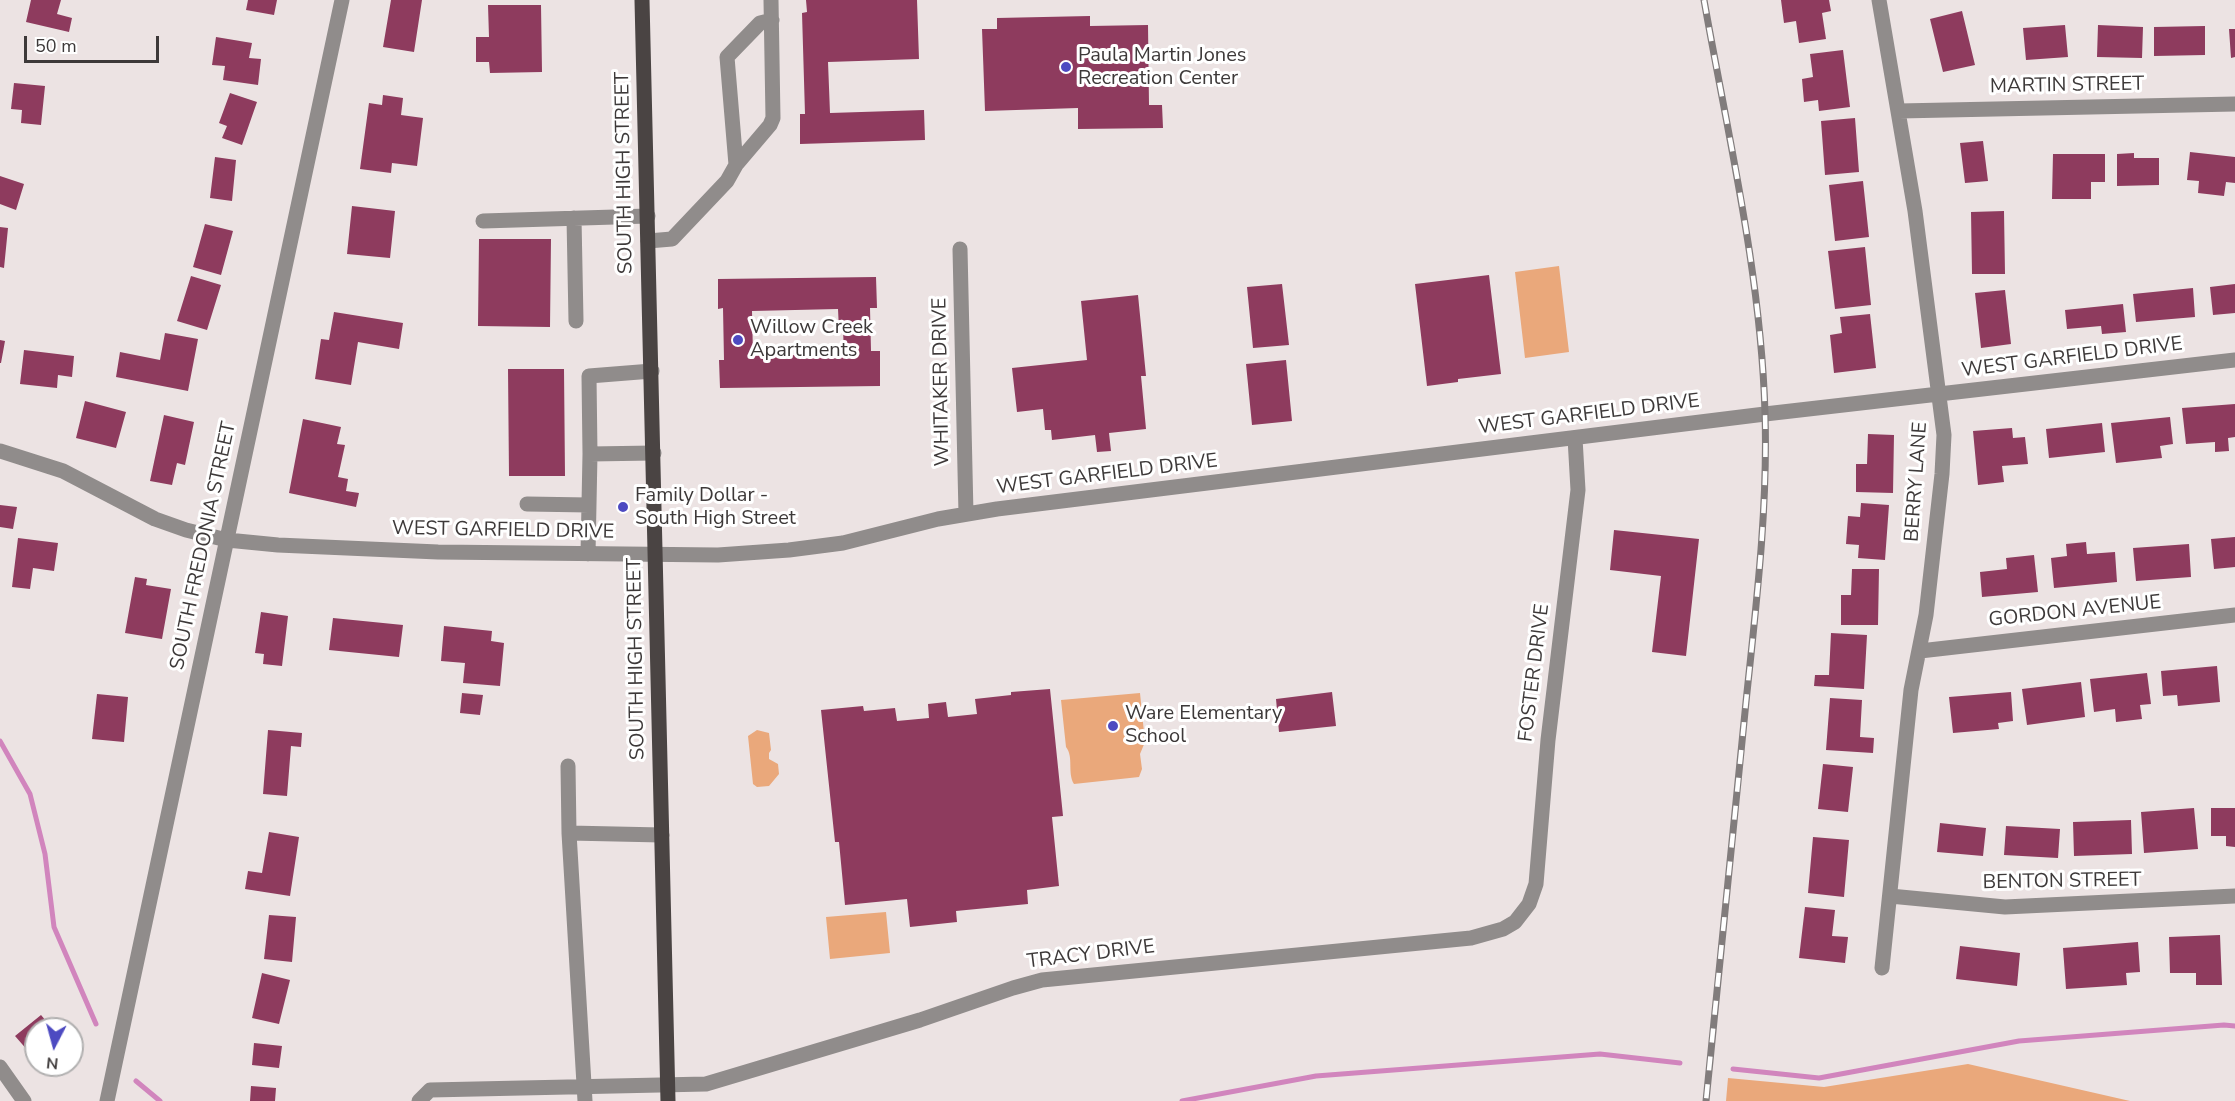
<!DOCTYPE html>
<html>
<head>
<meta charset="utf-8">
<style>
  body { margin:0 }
  #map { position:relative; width:2235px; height:1101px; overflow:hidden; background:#ece3e3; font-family:"Nunito Sans",sans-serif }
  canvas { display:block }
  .north { position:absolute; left:24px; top:1017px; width:60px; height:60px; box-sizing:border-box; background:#fff; border:2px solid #b1b0b0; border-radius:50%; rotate:186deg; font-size:16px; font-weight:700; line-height:24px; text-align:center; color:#3d3939 }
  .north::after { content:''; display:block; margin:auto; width:21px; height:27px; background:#4d4ac1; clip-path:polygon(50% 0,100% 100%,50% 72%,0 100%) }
  .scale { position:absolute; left:24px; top:36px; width:135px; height:27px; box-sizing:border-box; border:3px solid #3d3939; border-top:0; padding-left:8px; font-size:18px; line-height:21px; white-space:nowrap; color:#3d3939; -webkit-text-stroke:4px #fff; paint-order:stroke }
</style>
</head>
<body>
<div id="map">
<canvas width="2235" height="1101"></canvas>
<div class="north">N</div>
<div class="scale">50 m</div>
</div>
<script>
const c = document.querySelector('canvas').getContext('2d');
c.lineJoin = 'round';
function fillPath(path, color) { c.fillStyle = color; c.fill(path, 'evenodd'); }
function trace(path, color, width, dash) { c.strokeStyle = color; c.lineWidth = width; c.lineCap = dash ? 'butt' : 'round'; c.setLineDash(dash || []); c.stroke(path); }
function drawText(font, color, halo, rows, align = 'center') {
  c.font = font + ' "Nunito Sans",sans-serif'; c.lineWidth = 6; c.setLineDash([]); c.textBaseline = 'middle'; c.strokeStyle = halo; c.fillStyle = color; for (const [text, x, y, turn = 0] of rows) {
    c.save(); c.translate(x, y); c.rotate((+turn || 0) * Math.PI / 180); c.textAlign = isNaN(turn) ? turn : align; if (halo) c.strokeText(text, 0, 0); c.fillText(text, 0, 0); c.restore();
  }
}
const green = new Path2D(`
  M1559 266 1569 352 1525 358 1515 272Z
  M1140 693 1145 742 1140 754 1142 769 1139 777 1074 784C1067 773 1074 757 1066 747L1061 700Z
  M757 730 769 733 771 750 769 753V759L778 764 779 774 769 786 757 787 753 784 748 736Z
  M886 912 890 953 830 959 826 917Z
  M1968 1064 2130 1101H1726L1728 1078 1824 1087Z`);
const stream = new Path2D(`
  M0 741 30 794 45 854 54 927 96 1024
  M1733 1069 1819 1078 2019 1041 2224 1025 2235 1026
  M136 1081 160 1101
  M1182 1101 1316 1076 1600 1054 1680 1063`);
const building = new Path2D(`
  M31 0H61L57 14 72 18 69 32 26 22Z
  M248 0H277L274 15 246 10Z
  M391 0H422L414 52 383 47Z
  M806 0H917L919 59 828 62 830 113 924 110 925 140 800 144V114H805L802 13 807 12Z
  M1781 0H1829L1831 11 1822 13 1826 39 1799 43 1796 21 1784 23Z
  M488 5H541L542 72 490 73 489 62H476V37H489Z
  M1962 11 1975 65 1943 72 1930 19Z
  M1090 16V26L1148 25 1149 105H1162L1163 128 1078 129V108L985 111 982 29H997V18Z
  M2065 25 2068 57 2026 60 2023 28Z
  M2098 25 2143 27 2142 58 2097 57Z
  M2205 26V55L2154 56V27Z
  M2229 29H2235V57L2231 58Z
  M216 37 252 43 249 58 261 59 258 85 223 80 225 66 212 65Z
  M1843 50 1850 107 1819 111 1818 100 1804 102 1802 79 1813 77 1810 54Z
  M14 83 45 86 41 125 21 123 22 110 11 109Z
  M230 93 257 102 242 145 222 138 227 126 219 123Z
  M383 95 403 98 401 115 423 118 417 166 392 163 391 173 360 169 369 103 382 105Z
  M1855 118 1859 172 1825 175 1821 121Z
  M1983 141 1988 181 1965 183 1960 143Z
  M2190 152 2235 157V183L2226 182 2224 196 2198 193 2199 181 2187 180Z
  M2134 153V158H2159V185L2117 186V154Z
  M2053 154H2105V182H2091V199H2052Z
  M215 157 236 160 232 201 210 198Z
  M0 176 24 184 16 210 0 204Z
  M1863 181 1869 237 1835 241 1829 185Z
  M352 206 395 211 390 258 347 254Z
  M2004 211 2005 274H1972L1971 212Z
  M205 224 233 231 221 275 193 267Z
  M0 227 8 228 4 268 0 267Z
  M479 239H551L550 327 478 326Z
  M1865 247 1871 305 1835 309 1828 251Z
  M1489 275 1501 374 1458 379V382L1427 386 1415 284Z
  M191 276 221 285 207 330 177 321Z
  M876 277 877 308H870L871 351H880V386L720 388 719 360H724L723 308 718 309V279ZM838 309 839 330 843 329 844 354 753 356 752 311Z
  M1282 284 1289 345 1253 348 1247 287Z
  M2235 284V313L2213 315 2210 287Z
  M2193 288 2195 317 2136 322 2133 294Z
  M2005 290 2011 344 1981 348 1975 293Z
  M1138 295 1146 376H1141L1146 429 1109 433 1111 451 1097 452 1095 435 1052 440 1051 430H1045L1043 409 1017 412 1012 368 1087 360 1081 301Z
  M2123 304 2126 332 2102 334 2101 326 2067 329 2065 310Z
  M334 312 403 323 399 349 358 342 351 385 315 379 321 339 329 340Z
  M1870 314 1876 368 1834 373 1830 335 1842 333 1840 317Z
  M165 333 198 339 188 391 116 377 120 352 160 360Z
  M0 340 5 341 1 363H0Z
  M24 350 74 356 72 377 58 375 57 388 20 384Z
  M1286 360 1292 421 1252 425 1246 364Z
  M508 369H564L565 476H509Z
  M85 401 126 412 116 448 76 438Z
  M2235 404V437L2228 438 2229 451 2215 452V442L2186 444 2182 408Z
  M164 415 194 422 185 465 177 463 172 485 150 481Z
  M2170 417 2173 444 2160 446 2162 458 2116 463 2111 423Z
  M303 419 341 427 337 444 345 445 338 477 348 479 346 491 359 493 356 507 289 493Z
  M2102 423 2105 452 2049 458 2046 429Z
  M2012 428 2013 438 2025 437 2028 464 2002 466 2004 482 1978 485 1973 431Z
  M1868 434 1894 435 1893 493 1856 492V464H1867Z
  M1861 503 1889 505 1885 560 1858 558 1859 545 1846 544 1848 516 1860 517Z
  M0 505 17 507 13 529 0 527Z
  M1614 530 1699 539 1686 656 1652 652 1661 576 1610 570Z
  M2235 537V567L2214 569 2211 539Z
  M18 538 58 543 54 571 33 568 30 589 12 587Z
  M2086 542 2087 554 2115 552 2117 582 2054 588 2051 558 2067 556 2066 544Z
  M2189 544 2191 577 2136 581 2133 548Z
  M2034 555 2038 592 1982 597 1980 572 2007 569 2006 558Z
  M1852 569H1879L1878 625H1841V595H1851Z
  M135 577 147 579 146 585 171 589 162 639 125 633Z
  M261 612 288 616 282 666 263 664 264 654 255 653Z
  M333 618 403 625 399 657 329 650Z
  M444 626 492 631 491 641 504 643 500 686 463 683 465 663 441 661Z
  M1831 633 1867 635 1864 689 1814 686 1815 675H1829Z
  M2217 666 2220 702 2178 706 2177 695 2163 696 2161 671Z
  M2147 673 2151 704 2140 705 2142 719 2116 722 2115 709 2094 712 2090 679Z
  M2081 682 2085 717 2027 725 2022 689Z
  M1050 689 1063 816 1052 817 1059 886 1027 890 1028 904 956 911 957 922 910 927 907 899 845 905 839 842H835L821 710 863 706 864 711 895 708 897 721 929 718 928 704 946 702 948 717 977 714 975 699 1011 695V692Z
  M1332 692 1336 726 1279 732 1276 699Z
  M2011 692 2013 721 1998 723 1999 729 1953 733 1949 697Z
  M462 693 483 695 480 715 460 713Z
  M97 694 128 697 124 742 92 739Z
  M1830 698 1862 700 1860 737 1874 738 1873 753 1826 750Z
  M268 730 302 733 301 747 291 746 287 796 263 794Z
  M1823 764 1853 767 1848 812 1818 809Z
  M2194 808 2198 849 2144 853 2141 812Z
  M2211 808H2235V847L2226 846V836H2211Z
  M2131 820 2132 854 2074 856 2073 822Z
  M1940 823 1986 828 1983 856 1937 852Z
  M2006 826 2060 829 2058 858 2004 855Z
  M269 832 299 837 290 896 245 889 248 871 262 873Z
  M1813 837 1849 840 1844 897 1808 893Z
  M1805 907 1835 910 1832 936 1848 937 1845 963 1799 958Z
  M269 915 296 917 292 962 264 959Z
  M2220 935 2222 985H2196V973H2170L2169 937Z
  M2138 942 2140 972 2126 973 2127 985 2066 989 2063 948Z
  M1960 946 2020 953 2017 986 1956 979Z
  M262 973 290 980 279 1024 252 1018Z
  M41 1015 53 1029H36V1060L15 1036Z
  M254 1043 282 1046 279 1068 252 1065Z
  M251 1086 276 1088 275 1101H250Z`);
const minor = new Path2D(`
  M1879 0 1915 211 1944 435 1942 474 1926 615 1911 690 1882 968
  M1899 111 2235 104
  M736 165 727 57 760 23 772 20
  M574 218 576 321
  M483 221 648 216
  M648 241 672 239 727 181 736 165 770 125 773 118 771 0
  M960 249 966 514
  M0 451 63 471 155 519 186 530 227 540 278 545 438 552 718 555 789 550 843 543 938 519 997 509 1765 414 2235 360
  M590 454 589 376 652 371
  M527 504 589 505
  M588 554 590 454 654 453
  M1920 651 2235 615
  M568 766 569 833
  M1890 896 2005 907 2235 896
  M0 1067 24 1101
  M107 1101 342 0
  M419 1101 430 1090 706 1084 920 1020 1013 988 1042 980 1471 938 1503 929 1515 922 1529 904 1536 884 1548 740 1578 490 1575 438
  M585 1101 569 833 662 835`);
const major = new Path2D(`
  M642 0 668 1101`);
const rail = new Path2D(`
  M1704 0C1728 136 1761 274 1765 413 1768 509 1756 606 1746 702 1733 835 1719 968 1706 1101`);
const markers = [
  [1066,67,6,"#4d4ac1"],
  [738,340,6,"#4d4ac1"],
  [623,507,6,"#4d4ac1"],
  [1113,726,6,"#4d4ac1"]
];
const poiNames = [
  ["Paula Martin Jones",1078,56],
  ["Recreation Center",1078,79],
  ["Willow Creek",750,328],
  ["Apartments",750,351],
  ["Family Dollar -",635,496],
  ["South High Street",635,519],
  ["Ware Elementary",1125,714],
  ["School",1125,737]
];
const streetNames = [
  ["MARTIN STREET",2067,86,-1],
  ["SOUTH HIGH STREET",625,173,-91],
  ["WEST GARFIELD DRIVE",2072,358,-7],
  ["WHITAKER DRIVE",942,382,-91],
  ["WEST GARFIELD DRIVE",1589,415,-7],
  ["WEST GARFIELD DRIVE",1107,475,-7],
  ["BERRY LANE",1917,482,-86],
  ["WEST GARFIELD DRIVE",503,531,1],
  ["SOUTH FREDONIA STREET",204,546,-78],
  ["GORDON AVENUE",2075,612,-6],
  ["SOUTH HIGH STREET",637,659,-91],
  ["FOSTER DRIVE",1535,673,-83],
  ["BENTON STREET",2062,882,-1],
  ["TRACY DRIVE",1091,955,-7]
];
fillPath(green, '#eaa87b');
trace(stream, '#d185bd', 5);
fillPath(building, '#8e3b5e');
trace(minor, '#908c8b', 15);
trace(major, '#4a4443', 15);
trace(rail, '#817c7c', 7);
trace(rail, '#fff', 4.5, [14]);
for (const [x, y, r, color] of markers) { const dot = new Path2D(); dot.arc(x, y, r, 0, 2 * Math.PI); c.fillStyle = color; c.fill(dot); trace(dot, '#fff', 2); }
drawText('20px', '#3d3939', '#fff', poiNames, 'left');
drawText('20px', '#3d3939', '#fff', streetNames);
</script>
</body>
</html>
